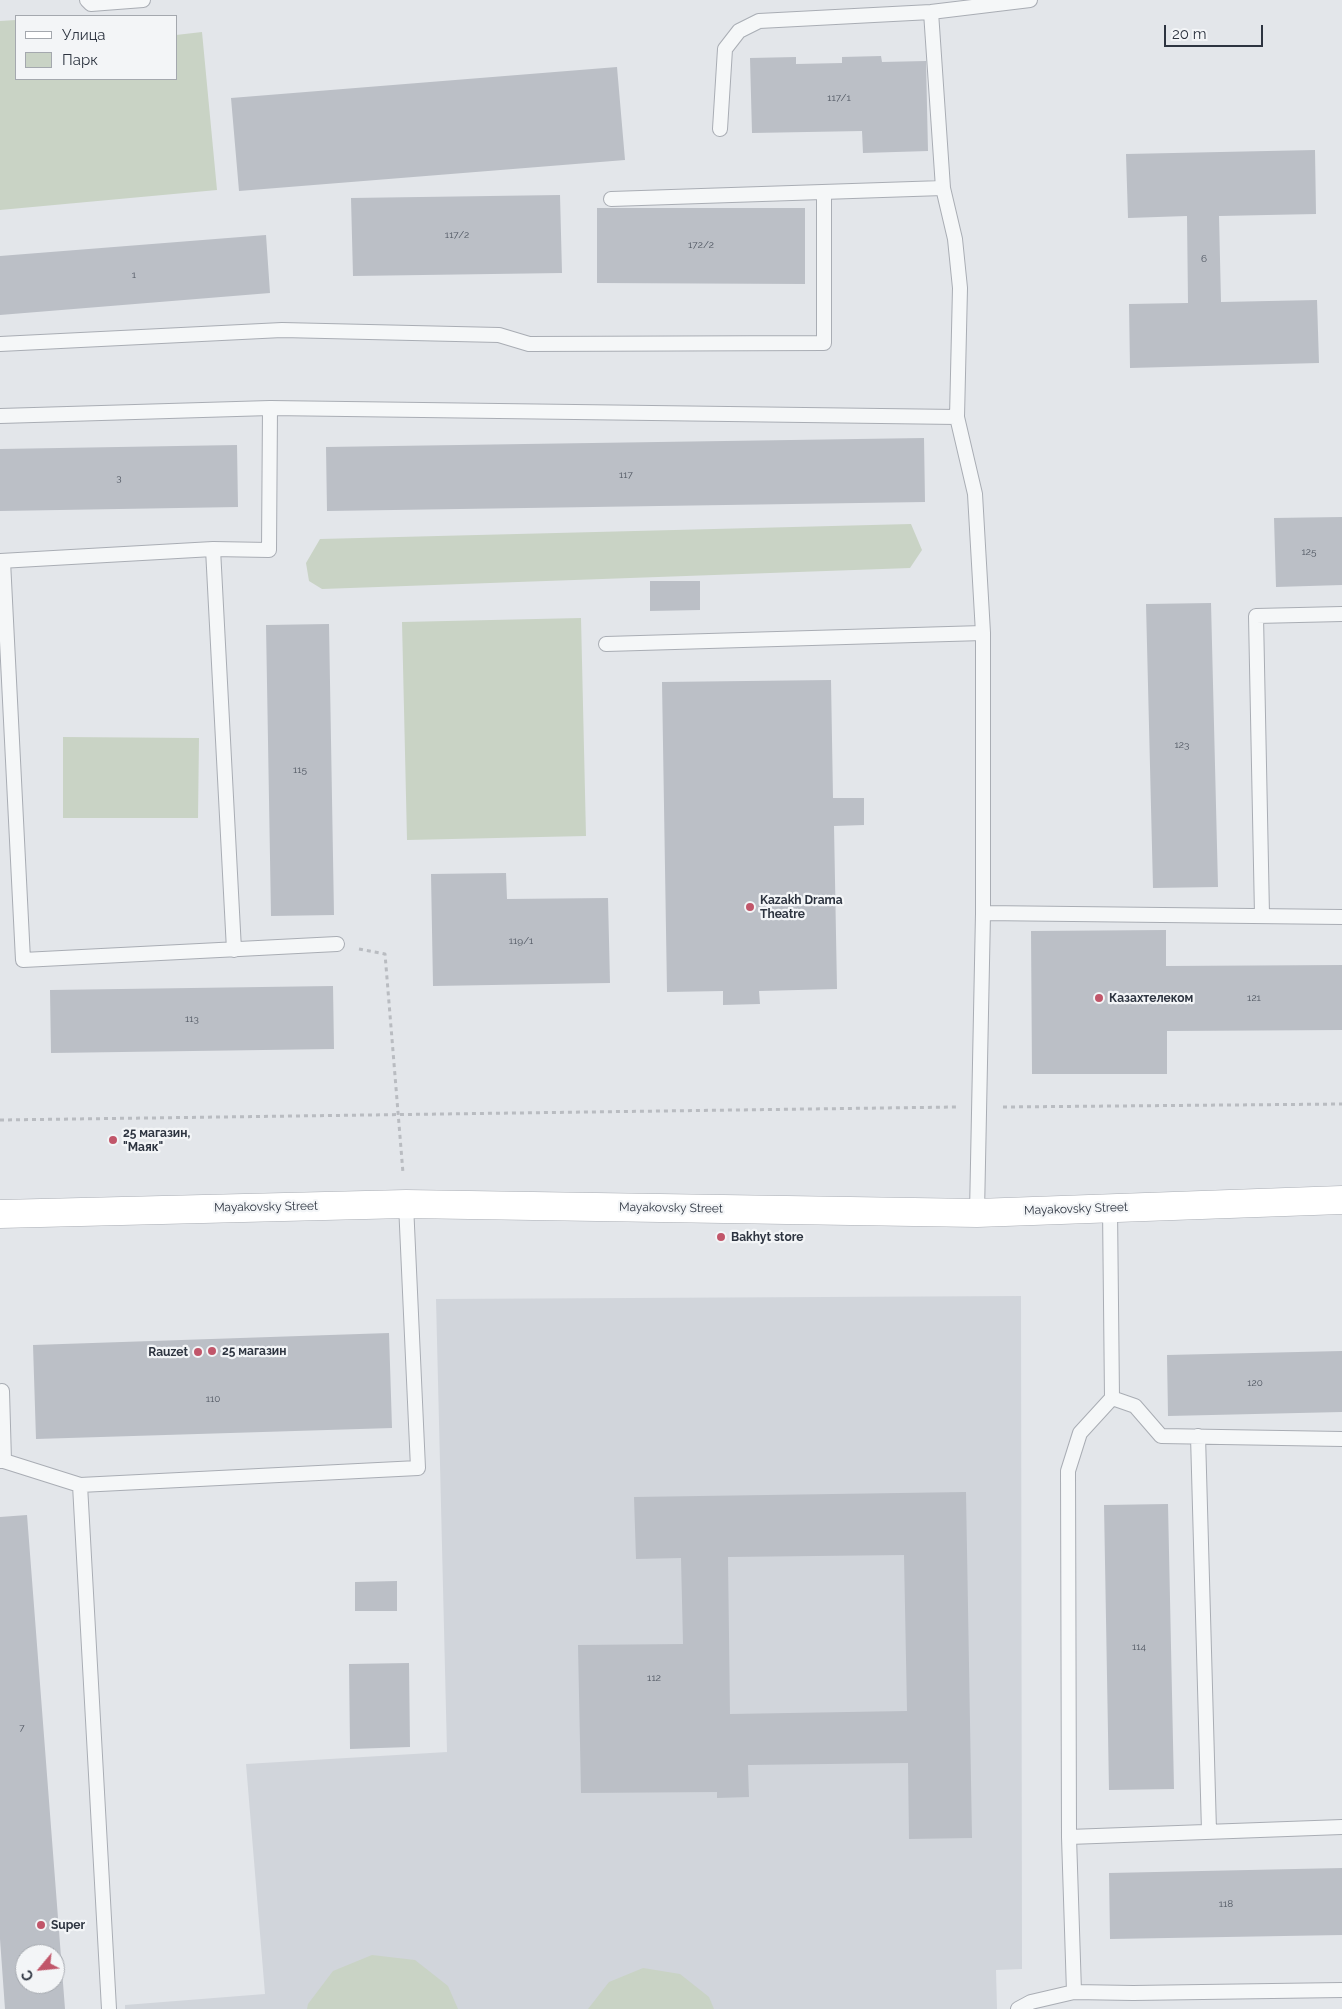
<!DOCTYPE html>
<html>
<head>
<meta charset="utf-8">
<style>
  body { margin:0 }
  #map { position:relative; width:1342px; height:2009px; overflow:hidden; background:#e3e6ea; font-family:Raleway,sans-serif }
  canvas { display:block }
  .legend { position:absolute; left:15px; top:15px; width:162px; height:65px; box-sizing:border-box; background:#f3f5f7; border:1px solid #a4a8ae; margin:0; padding:6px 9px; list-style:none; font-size:15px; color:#2d3440 }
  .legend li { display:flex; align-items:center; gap:10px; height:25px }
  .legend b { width:25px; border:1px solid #a4a8ae }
  .north { position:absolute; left:15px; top:1944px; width:50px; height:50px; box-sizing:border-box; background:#f3f5f7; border:1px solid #a4a8ae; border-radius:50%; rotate:242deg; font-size:14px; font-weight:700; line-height:20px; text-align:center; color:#2d3440 }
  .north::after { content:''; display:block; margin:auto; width:18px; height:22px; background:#c1566a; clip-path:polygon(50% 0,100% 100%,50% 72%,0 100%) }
  .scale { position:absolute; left:1164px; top:25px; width:99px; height:22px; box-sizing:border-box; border:2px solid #2d3440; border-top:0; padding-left:6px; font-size:15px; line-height:18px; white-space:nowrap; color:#2d3440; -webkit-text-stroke:4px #f3f5f7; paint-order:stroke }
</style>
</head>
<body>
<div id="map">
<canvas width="1342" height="2009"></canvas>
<ul class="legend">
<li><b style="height:6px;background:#fff"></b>Улица</li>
<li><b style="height:14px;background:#c9d3c5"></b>Парк</li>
</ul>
<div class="north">С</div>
<div class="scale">20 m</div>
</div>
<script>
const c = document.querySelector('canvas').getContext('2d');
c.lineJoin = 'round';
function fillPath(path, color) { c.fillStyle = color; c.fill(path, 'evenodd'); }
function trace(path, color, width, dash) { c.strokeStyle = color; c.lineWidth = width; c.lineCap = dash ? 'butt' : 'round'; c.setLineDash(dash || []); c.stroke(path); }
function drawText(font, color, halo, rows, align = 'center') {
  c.font = font + ' Raleway,sans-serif'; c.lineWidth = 4.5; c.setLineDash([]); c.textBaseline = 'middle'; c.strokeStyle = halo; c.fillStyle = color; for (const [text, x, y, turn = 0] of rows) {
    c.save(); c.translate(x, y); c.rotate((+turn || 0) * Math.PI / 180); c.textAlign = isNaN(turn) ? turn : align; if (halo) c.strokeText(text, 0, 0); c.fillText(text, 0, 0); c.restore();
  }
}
const built = new Path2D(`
  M1021 1296 1022 1969 996 1970 997 2009H125V2005L265 1994 246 1764 447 1752 436 1299Z`);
const green = new Path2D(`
  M16 20V79H176V35L202 32 217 190 0 210V21Z
  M911 524 922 550 910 568 322 589 309 581 306 563 320 539Z
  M581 618 586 836 407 840 402 622Z
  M63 737 199 738 198 818H63Z
  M372 1955 415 1960 448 1986 458 2009H307L308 2004 333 1971Z
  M643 1968 680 1974 709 1997 714 2009H588L609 1982Z`);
const building = new Path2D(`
  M881 56 882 62 926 61 928 151 863 153 862 131 752 133 750 58 796 57V64L842 63V57Z
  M617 67 625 160 239 191 231 98Z
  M1315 150 1316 214 1219 216 1221 302 1317 300 1319 363 1130 368 1129 304 1188 303 1187 216 1128 218 1126 154Z
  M560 195 562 273 353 276 351 198Z
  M597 208H805V284L597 283Z
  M266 235 270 293 0 315V256Z
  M924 438 925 502 327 511 326 447Z
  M237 445 238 507 0 511V449Z
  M1342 517V585L1276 587 1274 518Z
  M650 581H700V610L650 611Z
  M1211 603 1218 887 1153 888 1146 604Z
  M329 624 334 915 271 916 266 625Z
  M831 680 833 798H864V825L834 826 837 989 759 991 760 1004 723 1005V991L667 992 662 682Z
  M506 873 507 899 608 898 610 983 433 986 431 874Z
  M1166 930V966L1342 965V1030L1167 1031V1074H1032L1031 931Z
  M333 986 334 1049 51 1053 50 990Z
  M389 1333 392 1428 36 1439 33 1345Z
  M1342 1351V1412L1168 1416 1167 1355Z
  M966 1492 972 1838 909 1839 908 1763 748 1765 749 1797 717 1798V1792L581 1793 578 1645 683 1644 681 1558 636 1559 634 1497ZM904 1555 907 1711 730 1714 728 1557Z
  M1168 1504 1174 1789 1109 1790 1104 1505Z
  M27 1515 65 2009H5L0 1939V1517ZM25 1954H55V1984H25Z
  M397 1581V1611H355V1582Z
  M409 1663 410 1747 350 1749 349 1664Z
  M1342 1868V1935L1110 1939 1109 1873Z`);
const path = new Path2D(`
  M359 949 385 954 403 1173
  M1003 1107 1342 1104
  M0 1120 956 1107`);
const lane = new Path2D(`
  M87 0 91 4 143 0
  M931 12 943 188
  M720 129 725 49 739 31 759 21 931 12 1030 0
  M611 199 943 188 955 239 960 288 957 417 975 494 983 633V913L977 1213
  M0 344 282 330 499 335 529 344 824 343V193
  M0 416 270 408
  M213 549 234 950
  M0 561 213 549 269 550 270 408 957 417
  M3 561 23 960 337 944
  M606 644 983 633
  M983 913 1342 917
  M1262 915 1256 616 1342 614
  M1110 1208 1112 1398 1080 1433 1068 1471 1069 1837 1074 1992 1133 1993 1342 1990
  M1112 1398 1135 1406 1161 1436 1342 1439
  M1198 1436 1209 1831
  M0 1461H4L2 1391
  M4 1461 80 1485
  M1069 1837 1342 1827
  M109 2009 80 1485 418 1468 406 1204
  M1018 2009 1031 2002 1074 1992`);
const secondary = new Path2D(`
  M0 1214 406 1204 977 1213 1342 1200`);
const markers = [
  [750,907,5,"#c1566a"],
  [1099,998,5,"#c1566a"],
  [113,1140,5,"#c1566a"],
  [721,1237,5,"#c1566a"],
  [212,1351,5,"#c1566a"],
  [198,1352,5,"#c1566a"],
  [41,1925,5,"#c1566a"]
];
const numberNames = [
  ["117/1",839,98],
  ["117/2",457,235],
  ["172/2",701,245],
  ["6",1204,259],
  ["1",134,275],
  ["117",626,475],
  ["3",119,478],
  ["125",1309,552],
  ["123",1182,745],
  ["115",300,770],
  ["119/1",521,941],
  ["121",1254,998],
  ["113",192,1019],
  ["120",1255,1383],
  ["110",213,1399],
  ["114",1139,1647],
  ["112",654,1678],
  ["7",22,1728],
  ["118",1226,1904]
];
const poiNames = [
  ["Kazakh Drama",760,900],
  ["Theatre",760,914],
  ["Казахтелеком",1109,998],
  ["25 магазин,",123,1133],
  ["\"Маяк\"",123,1147],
  ["Bakhyt store",731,1237],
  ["25 магазин",222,1351],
  ["Rauzet",188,1352,"right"],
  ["Super",51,1925]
];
const streetNames = [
  ["Mayakovsky Street",266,1207,-1],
  ["Mayakovsky Street",671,1208,1],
  ["Mayakovsky Street",1076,1209,-2]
];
fillPath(built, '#d1d5db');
fillPath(green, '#c9d3c5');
fillPath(building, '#bbbfc6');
trace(lane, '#a9adb4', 16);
trace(secondary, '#a9adb4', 29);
trace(path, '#b9bcc1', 3, [4, 4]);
trace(lane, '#f5f7f8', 14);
trace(secondary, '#fff', 28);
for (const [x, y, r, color] of markers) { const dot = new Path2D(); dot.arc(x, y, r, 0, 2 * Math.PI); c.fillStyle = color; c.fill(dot); trace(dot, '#f3f5f7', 2); }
drawText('10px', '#505762', null, numberNames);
drawText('bold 12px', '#2d3440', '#f3f5f7', poiNames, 'left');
drawText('12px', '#2d3440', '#f3f5f7', streetNames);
</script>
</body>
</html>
